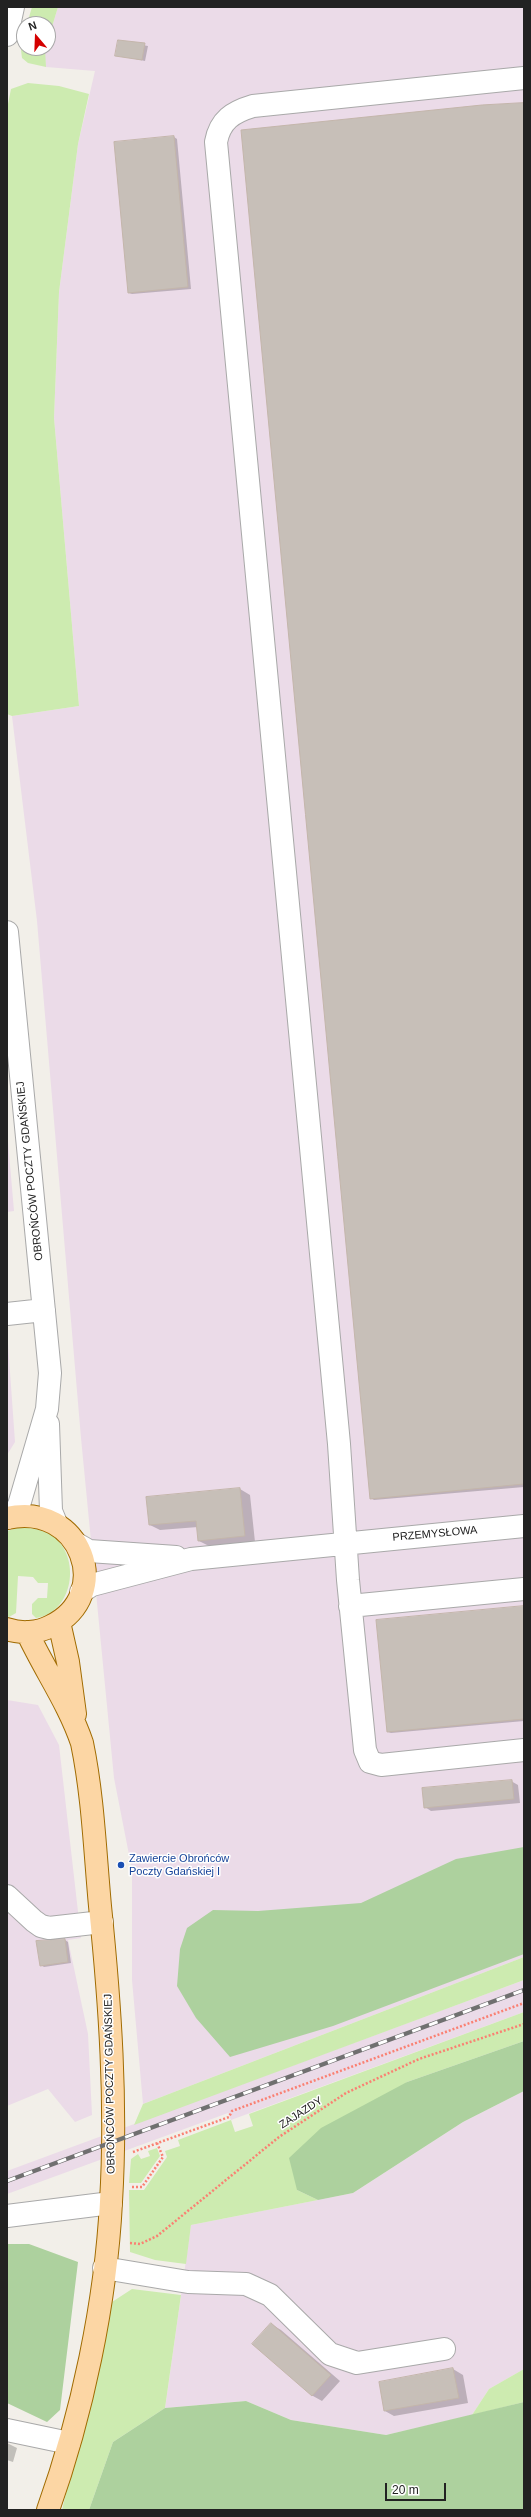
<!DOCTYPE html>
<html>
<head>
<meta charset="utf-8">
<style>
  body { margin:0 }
  #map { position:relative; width:531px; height:2517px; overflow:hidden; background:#f2efe9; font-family:Arial,sans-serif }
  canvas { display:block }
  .frame { position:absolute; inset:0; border:8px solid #222; pointer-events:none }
  .north { position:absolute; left:16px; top:16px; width:40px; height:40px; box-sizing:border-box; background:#fff; border:1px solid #a7a7a7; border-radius:50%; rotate:341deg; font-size:11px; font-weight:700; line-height:16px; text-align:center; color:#222 }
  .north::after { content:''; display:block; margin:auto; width:14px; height:18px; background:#d40000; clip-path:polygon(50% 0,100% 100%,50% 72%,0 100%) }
  .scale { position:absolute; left:385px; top:2483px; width:61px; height:18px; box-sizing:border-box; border:2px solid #222; border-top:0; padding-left:5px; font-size:12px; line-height:14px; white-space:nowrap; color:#222; -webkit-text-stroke:3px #fff; paint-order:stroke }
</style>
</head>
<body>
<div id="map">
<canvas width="531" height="2517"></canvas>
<div class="frame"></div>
<div class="north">N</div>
<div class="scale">20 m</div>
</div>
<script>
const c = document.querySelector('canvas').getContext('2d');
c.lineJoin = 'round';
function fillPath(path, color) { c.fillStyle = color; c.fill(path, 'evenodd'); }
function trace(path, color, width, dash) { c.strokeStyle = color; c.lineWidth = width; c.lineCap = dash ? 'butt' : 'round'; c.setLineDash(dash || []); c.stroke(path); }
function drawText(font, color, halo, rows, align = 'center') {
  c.font = font + ' Arial,sans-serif'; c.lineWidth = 3; c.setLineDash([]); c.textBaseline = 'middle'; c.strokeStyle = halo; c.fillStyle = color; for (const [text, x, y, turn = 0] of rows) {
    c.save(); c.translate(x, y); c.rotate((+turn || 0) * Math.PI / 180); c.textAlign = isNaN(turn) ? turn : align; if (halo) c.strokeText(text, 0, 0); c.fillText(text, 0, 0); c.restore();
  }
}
const industrial = new Path2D(`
  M58 7H524V1957L143 2104 132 1980V1870L114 1778 81 1438 37 921 12 716 79 706 54 418 59 292 78 144 95 71 46 67 44 52 45 48H48V40Z
  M7 1130 14 1211 7 1212Z
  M7 1330 15 1442 7 1455Z
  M7 1700 38 1705 59 1745 81 1938 68 1940 88 2034 92 2115 75 2122 48 2089 7 2106Z
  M524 1980V2012L231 2120 228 2113 7 2194V2171Z
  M524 2091V2369L489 2389 472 2415 386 2435 291 2420 246 2401 165 2408 191 2225 353 2193 463 2122Z`);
const grass = new Path2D(`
  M32 7H58L48 40V24H27Z
  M24 33V48H45L46 67 28 63 22 58 21 50Z
  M28 83 59 86 89 94 78 144 59 292 54 418 79 706 12 716 7 714V109L11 89Z
  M21 1527C30 1528 39 1529 48 1533 82 1551 76 1612 36 1618L32 1614V1604L38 1598H47L48 1583H38L33 1577 18 1576 16 1613 9 1617 7 1616V1531Z
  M524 1957V1980L134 2125 143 2104Z
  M524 2012V2041L407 2082 297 2190 318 2200 191 2225 186 2264 155 2260 130 2252 129 2190H144L167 2157 165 2151 180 2146 178 2140 231 2120 235 2132 253 2126 249 2114Z
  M157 2148 160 2156 141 2183H129L131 2159 138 2154 141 2159 150 2156 148 2151Z
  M132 2289 181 2295 165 2408 113 2442 89 2510H62L112 2302Z
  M524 2369V2402L472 2415 489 2389Z`);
const forest = new Path2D(`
  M524 1847V1954L333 2026 230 2057 196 2018 177 1986 180 1949 187 1928 213 1910 258 1911 361 1903 456 1859Z
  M524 2041V2091L463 2122 353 2193 318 2200 297 2190 289 2158 321 2128 407 2082Z
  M7 2244H29L78 2262 60 2410 47 2422 7 2403Z
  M246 2401 291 2420 386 2435 524 2402V2510H89L113 2442 165 2408Z`);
const shadow = new Path2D(`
  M119 41 148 46 145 61 116 55Z
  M524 103V1487L374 1500 371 1498 482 106Z
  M174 137 177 139 191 289 132 294 129 293Z
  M240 1489 250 1495 255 1542 209 1546 199 1541 198 1527 160 1530 150 1525 148 1498Z
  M524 1607V1721L391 1733 388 1732Z
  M511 1781 518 1785 520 1803 431 1811 425 1807Z
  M65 1940 68 1942 71 1963 44 1967 41 1965Z
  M271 2324 281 2330 340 2381 322 2401 313 2396 254 2344Z
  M453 2369 463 2375 468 2403 394 2416 385 2411Z
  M7 2443 17 2448 13 2462 7 2460Z`);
const building = new Path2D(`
  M118 40 145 43 142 60 115 56Z
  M524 103V1484L370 1499 241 130 482 105Z
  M174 136 188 287 128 293 114 142Z
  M240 1488 245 1536 198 1541 196 1521 149 1525 146 1497Z
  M524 1606V1719L387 1732 376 1620Z
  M512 1780 514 1799 424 1808 422 1788Z
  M65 1939 68 1962 40 1966 36 1941Z
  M271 2323 331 2375 312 2396 252 2344Z
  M453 2368 459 2398 384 2411 379 2382Z`);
const path = new Path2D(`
  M133 2152 229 2117 232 2111 524 2003
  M132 2187H142L163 2157 157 2143
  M130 2243 140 2244 157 2236 279 2137 346 2093 419 2059 524 2024`);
const minor = new Path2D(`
  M7 35 13 7
  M524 78 253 106C233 112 220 120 216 142L339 1444 348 1580 365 1750 370 1762 381 1765 524 1750
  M7 932 50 1373 47 1409 19 1505 15 1512 7 1518
  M7 1314 44 1310
  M48 1424 51 1511 56 1523
  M77 1544 89 1551 176 1557
  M81 1592 92 1585 191 1559 524 1526
  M350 1606 524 1589
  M7 1896 34 1921 41 1926 49 1928 102 1922
  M7 2216 111 2203
  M104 2268 188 2282 246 2284 270 2295 330 2354 357 2363 444 2349
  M7 2430 69 2443`);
const major = new Path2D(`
  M7 1518C81 1501 115 1595 51 1626 38 1633 21 1634 7 1629
  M59 1622 68 1662 75 1714
  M27 1632C44 1669 69 1704 82 1743 93 1796 95 1852 100 1906 110 2004 117 2103 111 2202 106 2302 82 2415 48 2510`);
const rail = new Path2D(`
  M7 2181 524 1990`);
const markers = [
  [121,1865,4,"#1a4fb4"]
];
const streetNames = [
  ["OBROŃCÓW POCZTY GDAŃSKIEJ",30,1171,-96],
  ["PRZEMYSŁOWA",435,1534,-5],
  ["OBROŃCÓW POCZTY GDAŃSKIEJ",110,2084,-91],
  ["ZAJAZDY",301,2113,-33]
];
const transitNames = [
  ["Zawiercie Obrońców",129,1859],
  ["Poczty Gdańskiej I",129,1872]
];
fillPath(industrial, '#ebdbe8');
fillPath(grass, '#cdebb0');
fillPath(forest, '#add19e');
fillPath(shadow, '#0003');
fillPath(building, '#c7bfb8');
trace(building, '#c4b6ab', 1);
trace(minor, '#a9a9a9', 24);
trace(major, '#a06b00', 24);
trace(path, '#fa8072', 2.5, [2, 2]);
trace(minor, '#fff', 22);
trace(major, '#fcd6a4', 22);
trace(rail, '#707070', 4.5);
trace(rail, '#fff', 3, [9]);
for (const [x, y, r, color] of markers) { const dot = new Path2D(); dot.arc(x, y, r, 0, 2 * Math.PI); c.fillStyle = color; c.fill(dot); trace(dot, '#fff', 1.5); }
drawText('11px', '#222', '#fff', streetNames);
drawText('11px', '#164399', '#fff', transitNames, 'left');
</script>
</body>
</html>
